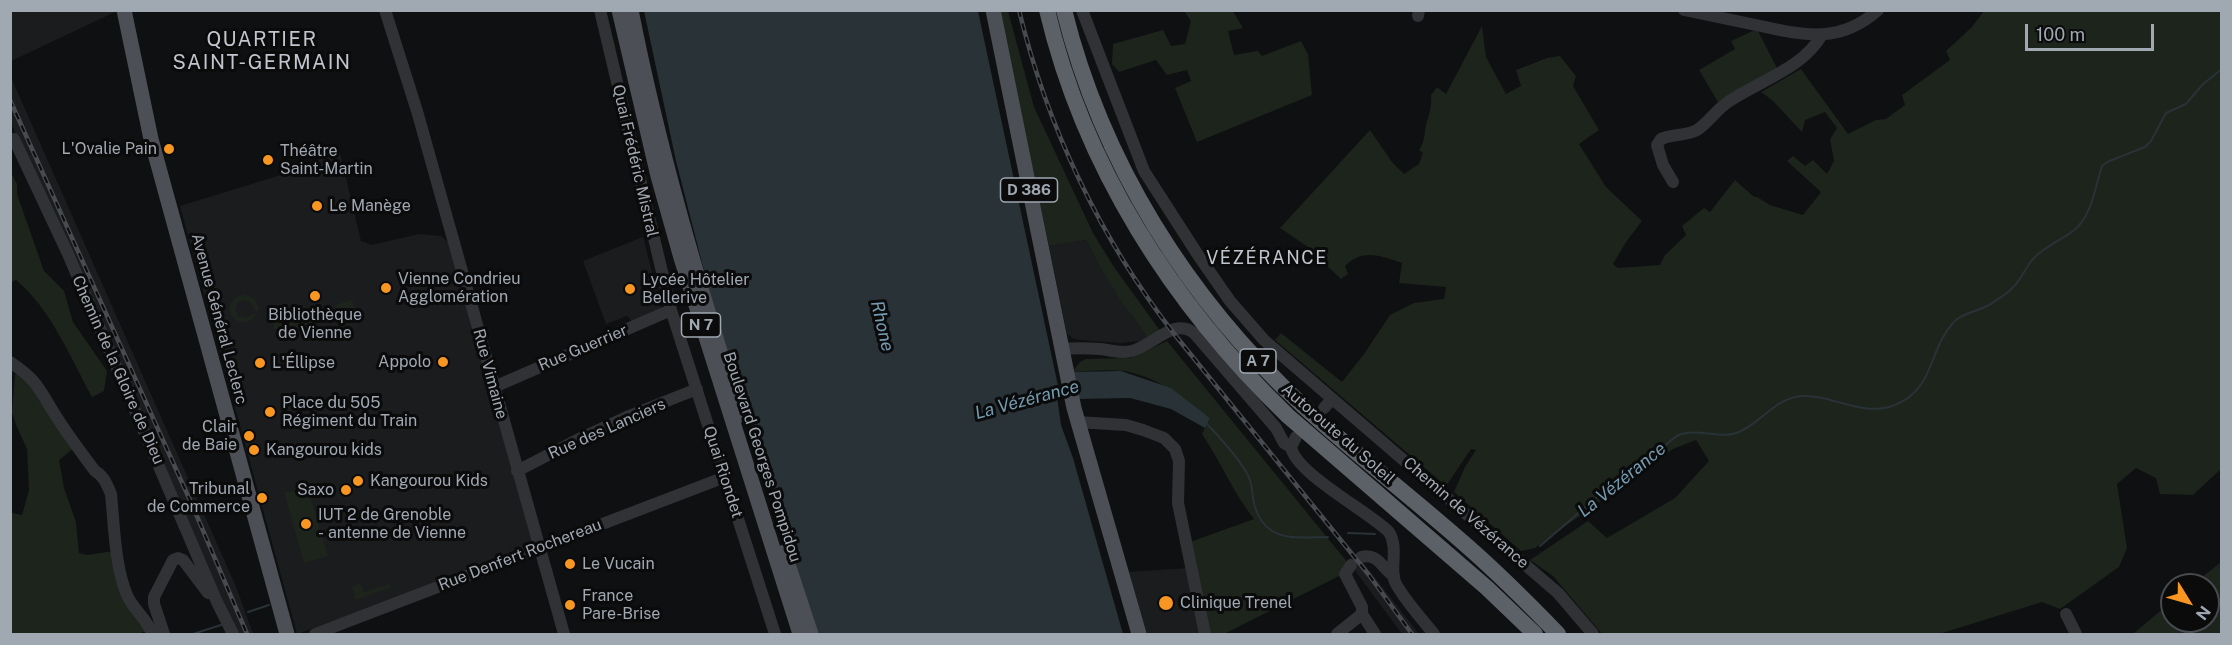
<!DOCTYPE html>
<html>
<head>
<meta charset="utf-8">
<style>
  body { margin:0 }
  #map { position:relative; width:2232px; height:645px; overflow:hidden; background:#0f1011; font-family:"Public Sans",sans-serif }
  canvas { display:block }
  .frame { position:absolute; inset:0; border:12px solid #a0a8b2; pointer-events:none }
  .north { position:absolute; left:2160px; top:573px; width:60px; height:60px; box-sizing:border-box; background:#0b0b0c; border:2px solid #474a4e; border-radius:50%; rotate:127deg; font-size:16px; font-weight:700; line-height:24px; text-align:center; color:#a0a8b2 }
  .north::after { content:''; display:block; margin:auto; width:21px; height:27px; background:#f79621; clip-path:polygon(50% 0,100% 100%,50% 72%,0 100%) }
  .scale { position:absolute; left:2025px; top:24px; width:129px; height:27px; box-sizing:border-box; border:3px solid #a0a8b2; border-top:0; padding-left:8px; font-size:18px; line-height:21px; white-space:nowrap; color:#a0a8b2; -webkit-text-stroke:4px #0b0b0c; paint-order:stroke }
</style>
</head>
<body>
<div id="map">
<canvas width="2232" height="645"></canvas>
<div class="frame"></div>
<div class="north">N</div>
<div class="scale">100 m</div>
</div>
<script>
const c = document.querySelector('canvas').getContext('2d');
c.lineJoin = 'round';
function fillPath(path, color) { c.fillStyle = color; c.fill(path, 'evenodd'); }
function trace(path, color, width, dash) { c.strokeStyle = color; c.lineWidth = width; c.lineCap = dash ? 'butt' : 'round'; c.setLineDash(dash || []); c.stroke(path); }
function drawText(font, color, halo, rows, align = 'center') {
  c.font = font + ' "Public Sans",sans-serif'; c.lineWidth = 6; c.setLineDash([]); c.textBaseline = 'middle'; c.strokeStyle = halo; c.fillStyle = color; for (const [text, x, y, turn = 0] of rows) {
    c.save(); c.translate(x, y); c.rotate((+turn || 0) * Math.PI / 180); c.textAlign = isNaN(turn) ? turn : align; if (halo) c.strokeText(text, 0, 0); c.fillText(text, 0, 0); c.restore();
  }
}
const built = new Path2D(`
  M114 10 115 12 11 61V11Z
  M10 75 237 589 253 634H237L11 123Z
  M340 153 361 241 372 245 419 234 441 236 449 243 534 545 532 548 297 634 180 206 284 174 283 171Z
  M643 237 662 311 633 323 627 316 606 324 583 261Z
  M1086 240 1100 266 1133 317 1141 326 1149 340 1121 343 1079 340 1072 338 1067 334 1049 246Z
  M1362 561 1415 629 1418 634H1402L1353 568Z
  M1189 568 1203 634H1144L1127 572Z`);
const green = new Path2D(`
  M999 11H1008L1034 107 1093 233 1114 267 1161 332 1149 340C1144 331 1139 325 1133 317 1115 295 1099 265 1086 240L1049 246Z
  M1184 11H1233L1243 28 1228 31 1234 55 1258 51 1262 56 1301 41 1308 54 1312 95 1197 142 1175 88 1191 81 1187 70 1167 75 1156 60 1119 72 1112 64 1113 44 1163 30 1171 46 1185 44 1191 21Z
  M1984 11H2221V469L2193 495 2160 494 2156 478 2136 468 2117 484 2127 548 2119 567 2060 609 2042 602 1939 634H1602L1553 576 1530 560 1588 521 1607 538 1675 498 1709 461 1696 440 1673 449 1535 548 1521 551 1454 492 1465 467 1476 450 1471 449 1446 486 1275 340 1281 333 1342 382 1364 354 1390 315 1414 303 1444 299 1446 287 1399 283 1402 263C1381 256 1363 248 1345 266L1348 274 1341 279 1325 264 1324 258 1280 228 1370 130 1392 162 1404 174 1419 164 1423 153 1419 150C1425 141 1424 135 1426 125 1429 113 1432 107 1431 95L1437 87 1446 94 1482 26 1486 57 1506 94 1521 86 1516 70 1547 58 1560 56 1576 76 1573 86 1599 130 1579 144 1606 187 1642 221 1626 242 1613 264 1618 268 1660 265 1665 255 1686 235 1682 226 1704 208 1710 212 1735 180 1754 197H1757L1770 205 1803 215 1821 192 1787 161 1793 156 1805 166 1813 160 1827 174 1834 161 1830 139 1837 128 1825 112 1805 120 1802 132 1773 101 1761 92 1801 69 1848 134 1876 120 1886 119 1905 105 1902 95 1950 60 1946 51 1971 28Z
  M1757 29 1778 70 1751 82 1718 102 1699 70 1735 49 1731 41Z
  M10 170 17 184V194L44 271 64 291 73 322 107 371 104 391 92 397C70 357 51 309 16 280L11 282Z
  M244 294 255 299 259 308 257 313 250 302 244 300 238 302 235 309 238 316 246 318 253 314 256 315 252 320C228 330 221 299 244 294Z
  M352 300 357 315 339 320 335 305Z
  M276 308 282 325 328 312 330 320 276 335 269 310Z
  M1167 341 1348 563 1341 575 1224 634H1210L1190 542 1254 519C1233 493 1221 462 1202 434L1210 418C1183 398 1158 377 1124 371 1107 369 1088 371 1072 372L1080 362 1086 359 1131 358Z
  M24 372 74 448 59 460 64 488 76 522 79 553 87 555 114 551 147 631 137 634H11L10 510 12 513 22 515 29 490 27 449 16 425 12 412 15 374Z
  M295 491 309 492 328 556 304 563 284 492Z
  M2221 562V634H2133L2172 601V621H2208V585H2192Z
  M360 583 364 592 390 584 391 587 356 600 352 587Z`);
const water = new Path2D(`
  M644 11H978L1060 395 1057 397 1061 425 1073 458 1123 634H817L711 298 676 161Z
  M1121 371 1171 388 1210 418 1205 428 1171 409 1130 398 1078 399 1072 372Z`);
const stream = new Path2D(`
  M1205 422C1217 434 1245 465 1250 480 1253 489 1252 499 1255 507 1267 544 1298 537 1328 537
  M1348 533 1375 534
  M1540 546C1565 525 1590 502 1616 482 1627 474 1640 468 1650 460 1660 452 1670 438 1681 434 1700 428 1720 440 1739 432 1762 422 1774 399 1801 396 1832 394 1862 418 1895 405 1935 389 1928 350 1953 323 1960 314 1975 312 1985 307 1992 304 1998 299 2004 295 2018 286 2023 272 2032 260 2043 247 2060 241 2073 231 2092 217 2095 187 2102 166L2107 162 2145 147 2151 141 2166 113 2186 104 2203 84 2222 69
  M248 612 269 605
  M193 634 224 624`);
const minor = new Path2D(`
  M385 10 417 111 564 634
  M600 10 671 310 775 634
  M1082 10 1144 171 1198 255 1230 301 1264 340 1558 593 1593 634
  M1684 10C1708 15 1732 20 1756 25 1802 35 1839 45 1878 10
  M1418 16 1419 10
  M14 139 68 254 217 602 233 634
  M1673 182 1663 165 1657 145 1661 139C1672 134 1686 136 1697 130 1709 122 1717 109 1728 102 1760 80 1801 70 1822 35
  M1062 349C1074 348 1087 348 1100 349 1111 350 1121 354 1132 351 1154 345 1175 316 1195 334L1276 428 1284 443 1291 447
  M10 362C34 378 37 385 51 408 64 430 80 451 95 471 104 476 107 485 111 494 114 524 115 568 127 595 133 610 148 619 152 634
  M494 387 671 310
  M1324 408 1332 399
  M1077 422 1126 425 1143 430 1164 438 1175 449 1179 461 1178 503 1205 634
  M1296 437 1291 447C1296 474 1368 511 1389 532 1398 547 1391 563 1394 579 1397 591 1425 623 1434 634
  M517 471 577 440 629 416 697 389
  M1361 557C1379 553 1381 568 1394 576
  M1362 614 1375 634
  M2066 614 2076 634
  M164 634 154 604V597L173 560 178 558 183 560 208 593
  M315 634 725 477
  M1337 634 1362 614V607L1345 574 1351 565`);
const major = new Path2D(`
  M124 10 151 139 287 634
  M619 10 658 176 681 258 800 634
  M631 10C658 147 698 282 740 415
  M993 10 1074 408 1139 634
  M784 552 811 634`);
const highway = new Path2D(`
  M1047 10C1084 167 1173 305 1288 416L1487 588 1535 634
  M1064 10C1102 163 1187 298 1302 405 1355 454 1413 498 1467 546 1499 574 1529 604 1558 634`);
const rail = new Path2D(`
  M1019 10C1047 127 1101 240 1175 335L1369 575 1412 634
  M10 100 193 507 247 634`);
const markers = [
  [169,149,6,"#f79621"],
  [268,160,6,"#f79621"],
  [317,206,6,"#f79621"],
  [386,288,6,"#f79621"],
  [630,289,6,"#f79621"],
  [315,296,6,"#f79621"],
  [443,362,6,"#f79621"],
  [260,363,6,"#f79621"],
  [270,412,6,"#f79621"],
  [249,436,6,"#f79621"],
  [254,450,6,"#f79621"],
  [358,481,6,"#f79621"],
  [346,490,6,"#f79621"],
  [262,498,6,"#f79621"],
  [306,524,6,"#f79621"],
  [570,564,6,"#f79621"],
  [1166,603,8,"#f79621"],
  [570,605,6,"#f79621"]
];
const shields = [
  [1029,190,57],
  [701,325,39],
  [1258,361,36]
];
const shieldNames = [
  ["D 386",1029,190],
  ["N 7",701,325],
  ["A 7",1258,361]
];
const poiNames = [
  ["L'Ovalie Pain",157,149,"right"],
  ["Théâtre",280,151],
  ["Saint-Martin",280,169],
  ["Le Manège",329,206],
  ["Vienne Condrieu",398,279],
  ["Agglomération",398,297],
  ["Lycée Hôtelier",642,280],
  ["Bellerive",642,298],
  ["Bibliothèque",315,315,"center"],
  ["de Vienne",315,333,"center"],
  ["Appolo",431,362,"right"],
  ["L'Éllipse",272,363],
  ["Place du 505",282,403],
  ["Régiment du Train",282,421],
  ["Clair",237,427,"right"],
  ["de Baie",237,445,"right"],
  ["Kangourou kids",266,450],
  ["Kangourou Kids",370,481],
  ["Tribunal",250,489,"right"],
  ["de Commerce",250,507,"right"],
  ["Saxo",334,490,"right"],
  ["IUT 2 de Grenoble",318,515],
  ["- antenne de Vienne",318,533],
  ["Le Vucain",582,564],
  ["France",582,596],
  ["Pare-Brise",582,614],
  ["Clinique Trenel",1180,603]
];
const streetNames = [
  ["Quai Frédéric Mistral",635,161,77],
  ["Avenue Général Leclerc",219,319,75],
  ["Rue Guerrier",583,348,-23],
  ["Chemin de la Gloire de Dieu",118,370,66],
  ["Rue Vimaine",490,374,75],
  ["Rue des Lanciers",607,429,-24],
  ["Autoroute du Soleil",1338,434,41],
  ["Boulevard Georges Pompidou",762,457,72],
  ["Quai Riondet",723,472,72],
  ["Chemin de Vézérance",1466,513,41],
  ["Rue Denfert Rochereau",520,555,-21]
];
const neighbourhoodNames = [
  ["VÉZÉRANCE",1267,258]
];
const waterNames = [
  ["Rhone",882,326,77],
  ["La Vézérance",1027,400,-15],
  ["La Vézérance",1622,480,-39]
];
const quarterNames = [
  ["QUARTIER",262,40],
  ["SAINT-GERMAIN",262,63]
];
fillPath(built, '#1b1c1e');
fillPath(green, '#1c241c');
fillPath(water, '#283237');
trace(stream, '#283237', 2);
trace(minor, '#303236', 12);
trace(major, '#4c4f55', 15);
trace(highway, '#5c6067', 16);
trace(rail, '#474a4f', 4.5);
trace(rail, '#0b0b0c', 2, [7]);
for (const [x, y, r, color] of markers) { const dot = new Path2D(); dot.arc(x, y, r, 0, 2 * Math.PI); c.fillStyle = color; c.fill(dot); trace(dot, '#0b0b0c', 2); }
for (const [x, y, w] of shields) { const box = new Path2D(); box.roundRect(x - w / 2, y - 12, w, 24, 4.5); c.fillStyle = '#0b0b0c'; c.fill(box); trace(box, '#a0a8b2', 1.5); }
drawText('bold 15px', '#a0a8b2', null, shieldNames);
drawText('16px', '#a0a8b2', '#0b0b0c', poiNames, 'left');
drawText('16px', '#a0a8b2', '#0b0b0c', streetNames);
c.letterSpacing = '1.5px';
drawText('18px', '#c1c6ce', '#0b0b0c', neighbourhoodNames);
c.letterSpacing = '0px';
drawText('italic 18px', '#759bb0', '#0b0b0c', waterNames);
c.letterSpacing = '1.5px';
drawText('20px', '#c1c6ce', '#0b0b0c', quarterNames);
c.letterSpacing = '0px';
</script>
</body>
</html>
